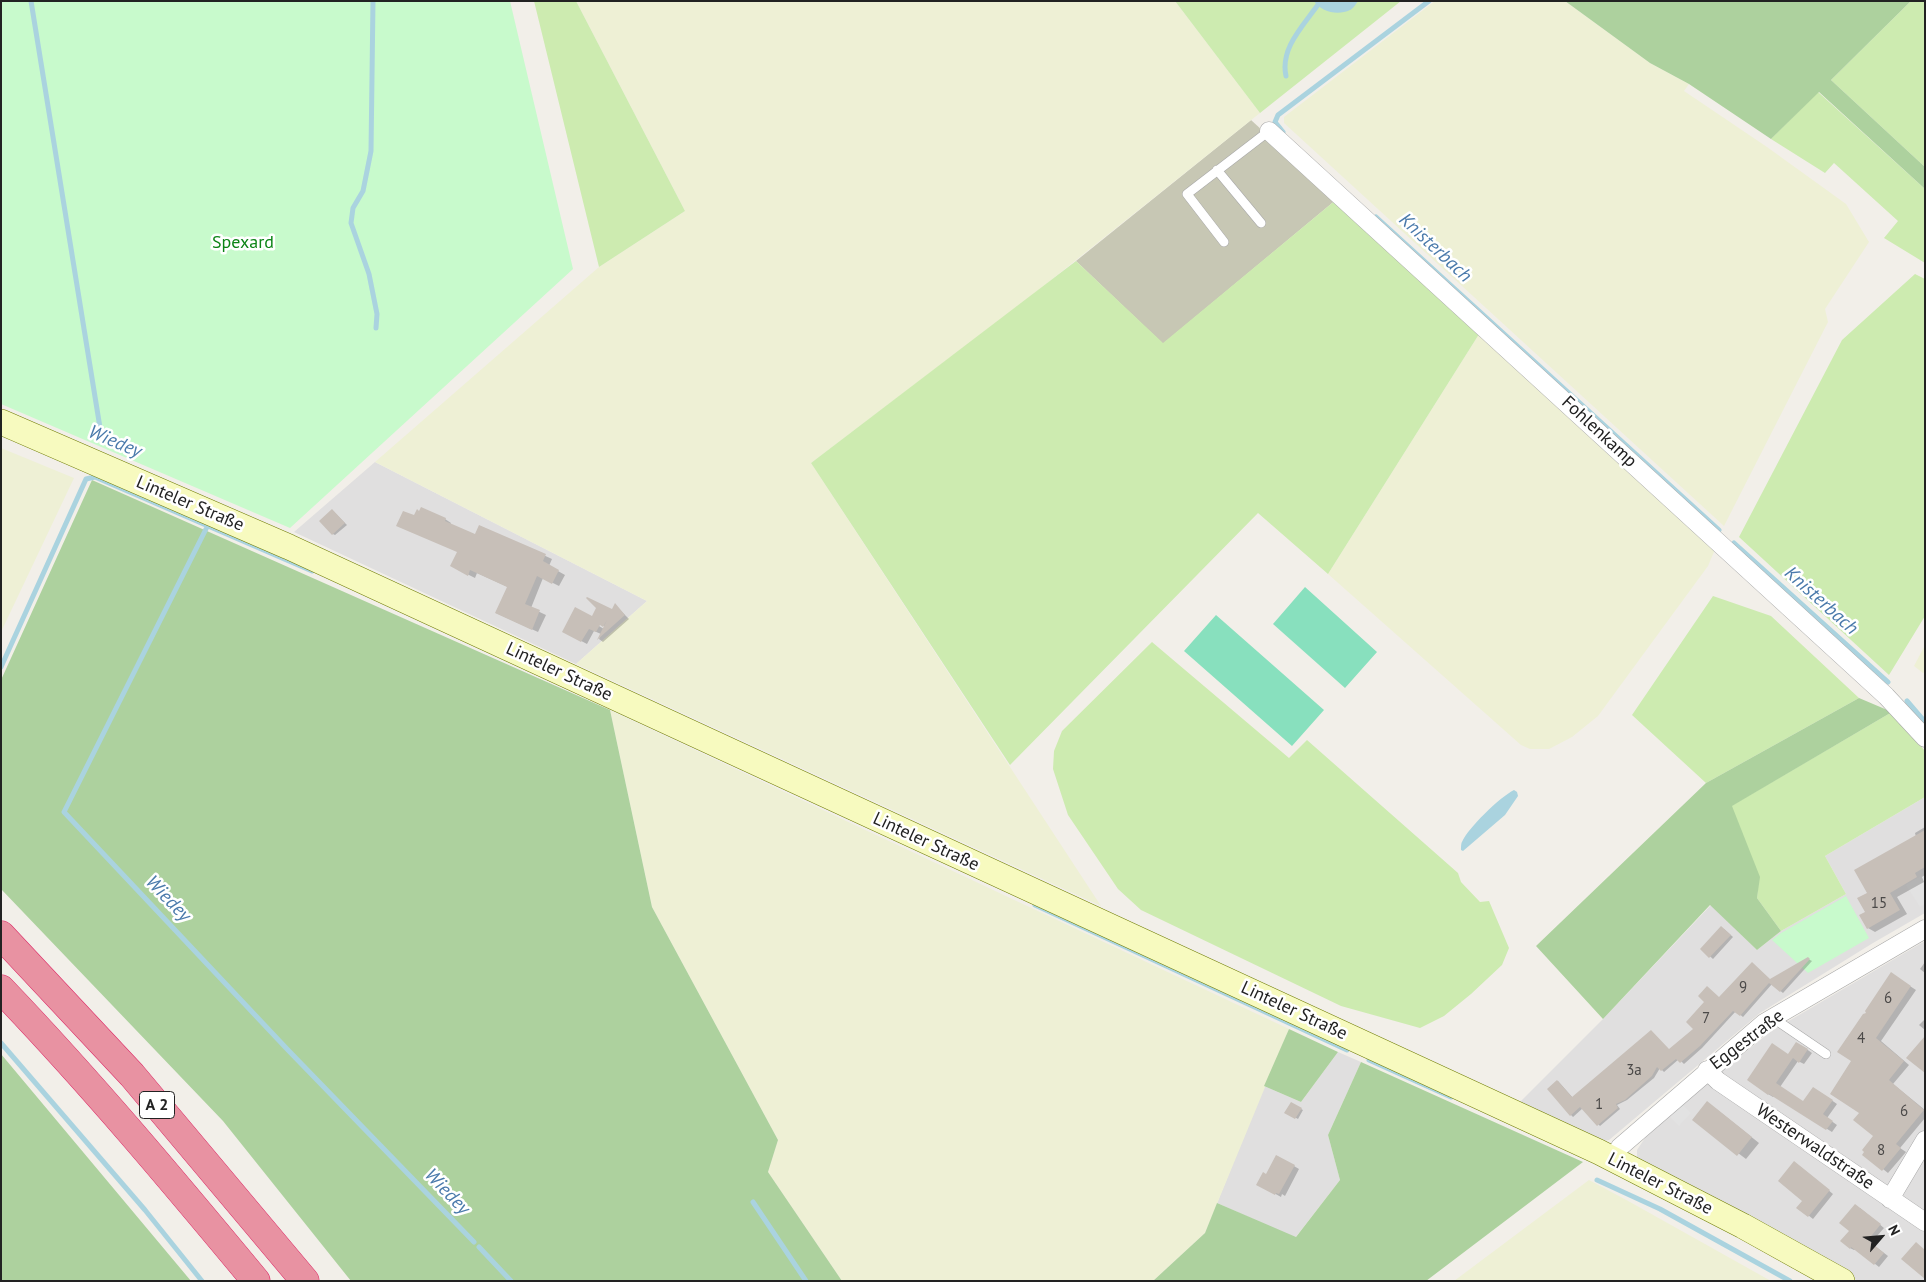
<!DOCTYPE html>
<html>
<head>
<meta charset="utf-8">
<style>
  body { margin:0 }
  #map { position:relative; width:1926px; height:1282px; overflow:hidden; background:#f2efe9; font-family:"PT Sans",sans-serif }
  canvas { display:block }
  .frame { position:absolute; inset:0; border:2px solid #222; pointer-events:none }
  .north { position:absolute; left:1856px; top:1212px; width:50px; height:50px; -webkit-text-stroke:4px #fff; paint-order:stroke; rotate:63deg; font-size:14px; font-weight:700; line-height:20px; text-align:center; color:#222 }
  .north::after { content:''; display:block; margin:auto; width:18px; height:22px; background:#222; clip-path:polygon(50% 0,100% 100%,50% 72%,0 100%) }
</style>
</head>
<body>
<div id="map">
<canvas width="1926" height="1282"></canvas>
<div class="frame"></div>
<div class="north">N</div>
</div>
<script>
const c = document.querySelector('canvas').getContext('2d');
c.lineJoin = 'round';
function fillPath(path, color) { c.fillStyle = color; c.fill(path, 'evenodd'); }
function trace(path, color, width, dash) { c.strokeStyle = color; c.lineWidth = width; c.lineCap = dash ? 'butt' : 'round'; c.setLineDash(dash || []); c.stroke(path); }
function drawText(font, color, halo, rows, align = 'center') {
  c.font = font + ' "PT Sans",sans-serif'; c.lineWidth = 5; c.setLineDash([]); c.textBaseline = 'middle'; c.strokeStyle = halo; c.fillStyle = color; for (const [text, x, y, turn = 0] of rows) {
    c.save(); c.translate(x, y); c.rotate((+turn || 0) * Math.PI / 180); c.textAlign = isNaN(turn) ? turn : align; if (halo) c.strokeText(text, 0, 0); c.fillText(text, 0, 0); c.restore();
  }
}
const residential = new Path2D(`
  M375 462 647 601 576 664 294 532Z
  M1925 797V913L1873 943 1760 1013 1609 1140 1601 1141 1519 1103 1603 1019 1711 905 1757 950 1781 931 1846 894 1825 856Z
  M1925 941V1281H1858L1637 1159V1150L1645 1138 1681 1104 1770 1032Z
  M1338 1052 1361 1062 1328 1135 1340 1180 1295 1238 1217 1203 1264 1086 1301 1102Z`);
const construction = new Path2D(`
  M1251 120 1337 199 1163 344 1076 261Z`);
const farmland = new Path2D(`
  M576 1H1175L1260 113 1021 304 811 463 1101 906 576 664 647 601 375 462 599 267 685 211Z
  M1435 1H1565L1650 63 1689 84 1684 91 1767 147 1846 204 1869 242 1825 309 1828 322 1724 526 1284 123V117Z
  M1481 331 1716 547 1708 566 1598 716 1572 737 1549 749H1530L1521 745 1328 574Z
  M1 448 74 478 1 632Z
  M1925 645V672L1923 673 1914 666Z
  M610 710 1289 1029 1205 1233 1153 1281H842L768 1172 778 1140 652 907Z
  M1589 1180 1630 1202 1771 1281H1454Z`);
const grass = new Path2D(`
  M534 1H576L685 211 599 267Z
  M1175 1H1401L1260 113Z
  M1911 1H1925V167L1831 80Z
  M1818 92 1925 189V263L1884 238 1898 221 1834 163 1825 173 1771 139Z
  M1337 199 1481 331 1328 574 1258 513 1010 765 811 463 1076 261 1163 343Z
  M1915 274 1925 279V616L1889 675 1739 537 1842 340Z
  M1713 596 1771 616 1859 698 1706 783 1632 715Z
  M1152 642 1289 758 1307 740 1458 873 1461 882 1480 902 1489 901 1509 948 1502 965 1471 994 1444 1016 1420 1028 1341 1006 1141 910 1118 889 1068 815 1053 769 1054 751 1062 731Z
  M1892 712 1925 751V797L1825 856 1846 894 1781 931 1757 898 1759 877 1731 806Z`);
const forest = new Path2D(`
  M1565 1H1911L1831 80 1925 167V189L1819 92 1771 139 1689 84 1650 63Z
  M92 480 610 710 652 907 778 1140 768 1172 842 1281H351L223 1121 1 889V680Z
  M1859 698 1892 712 1732 806 1760 877 1757 898 1781 931 1757 950 1710 905 1603 1019 1536 946 1706 783Z
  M1289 1029 1338 1052 1301 1102 1264 1086Z
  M1 1054 191 1281H1Z
  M1361 1062 1583 1162 1426 1281H1153L1205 1233 1217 1203 1296 1237 1340 1180 1328 1135Z`);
const park = new Path2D(`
  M1 1H510L573 269 290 528 1 404Z
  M1846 896 1869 938 1808 973 1772 940 1781 933Z`);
const pitch = new Path2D(`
  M1305 587 1377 652 1345 688 1273 624Z
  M1216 615 1324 710 1292 746 1184 651Z`);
const parking = new Path2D(`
  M1925 874V904L1920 907 1906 885Z
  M1682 1104 1691 1113 1679 1126 1670 1117Z`);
const water = new Path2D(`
  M1314 1H1358C1356 4 1353 9 1350 10 1338 16 1321 12 1314 1Z
  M1514 790 1517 792 1518 796 1505 815 1463 851 1461 850C1461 848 1461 843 1462 842 1468 828 1500 797 1514 790Z`);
const shadow = new Path2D(`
  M333 511 347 525 335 535 333 534Z
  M415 517 445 519 451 523 450 525 475 536 480 526 552 559 549 566 565 575 559 586 543 578 531 608 546 615 538 632 496 613 508 587 477 573 475 578 457 569 458 552Z
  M615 605 629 619 603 642 599 639 601 634 594 631 587 644 564 632 592 618 612 611ZM595 621 604 626V629L594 623Z
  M1925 827V875L1922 877 1924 882 1897 897 1907 914 1875 932 1868 928 1869 893 1916 837 1915 833Z
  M1724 929 1733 937 1713 959 1702 949Z
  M1808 959 1812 961 1783 993 1772 984 1743 1017 1736 1011 1702 1048 1684 1064 1679 1059 1664 1072 1660 1068 1654 1078 1627 1100 1617 1105 1620 1109 1600 1126 1583 1108 1573 1117 1571 1115 1549 1089 1558 1081 1573 1098 1670 1050 1695 1029 1720 999 1770 980Z
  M1925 962V973L1920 969Z
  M1896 977 1916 990 1881 1041 1909 1065 1893 1084 1925 1110V1118L1900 1148 1906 1152 1888 1173 1864 1154 1875 1136 1861 1112 1853 1061 1868 1015Z
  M1925 1019V1030L1919 1025Z
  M1802 1046 1812 1053 1804 1064 1798 1061 1780 1087 1804 1103 1818 1091 1837 1104 1827 1118 1837 1125 1832 1132 1774 1096 1773 1097 1768 1094 1789 1055Z
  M1291 1104 1303 1110 1298 1119 1286 1112Z
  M1715 1108 1759 1143 1746 1159 1694 1120Z
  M1277 1156 1299 1169 1285 1196 1282 1194 1281 1197 1258 1184 1267 1175Z
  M1798 1165 1833 1194 1813 1219 1798 1207 1804 1200Z
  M1860 1208 1884 1228 1871 1243 1888 1256 1879 1267 1856 1249 1854 1250 1850 1248Z`);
const stream = new Path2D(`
  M31 1 102 440
  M373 1 371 151 363 191 353 208 351 223 369 274 377 314 376 328
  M1286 76C1280 49 1302 27 1317 6
  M1283 132 1275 122 1278 115 1429 1
  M1376 217 1719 530
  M209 523 64 812 287 1049 474 1242
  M1734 543 1888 682
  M1 667 86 479 95 477 312 571
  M1907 701 1925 722
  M1035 905 1347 1050
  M1 1043 145 1210 202 1281
  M1369 1060 1451 1097
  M1597 1180 1660 1209 1790 1281
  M753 1202 806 1281
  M479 1247 511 1281`);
const building = new Path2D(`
  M421 507 446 518 445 521 475 534 479 525 546 554 543 561 559 570 552 584 537 576 525 604 540 610 532 630 495 613 507 587 470 570 468 576 450 566 457 552 396 526 403 511 414 515 417 509 419 511Z
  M332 509 345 523 332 535 319 521Z
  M587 597 612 609 615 603 625 615 597 640 607 620 603 627 600 625 596 632 589 629 581 642 562 632 575 607 592 616 596 608 586 598Z
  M1925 830V867L1915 873 1917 877 1890 893 1900 910 1867 929 1859 915 1865 912 1857 898 1867 893 1854 870Z
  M1721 926 1731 935 1709 958 1700 949Z
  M1808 957 1810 959 1780 992 1769 983 1740 1016 1733 1011 1700 1046 1680 1063 1676 1059 1661 1071 1657 1067 1652 1076 1625 1100 1616 1104 1618 1108 1597 1126 1580 1107 1570 1116 1547 1089 1557 1080 1572 1097 1651 1030 1669 1049 1693 1029 1686 1022 1704 1002 1698 996 1707 986 1719 997 1752 962 1770 979Z
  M1891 972 1911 986 1876 1038 1904 1061 1889 1080 1924 1110 1896 1144 1901 1148 1882 1171 1862 1155 1864 1152 1862 1150 1873 1136 1853 1120 1859 1113 1830 1094 1851 1061 1837 1052 1863 1014 1866 1013 1865 1011Z
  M1925 1036V1073L1906 1058Z
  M1796 1042 1808 1049 1799 1063 1793 1058 1776 1083 1803 1101 1813 1087 1833 1100 1823 1114 1833 1121 1826 1130 1769 1094 1768 1095 1747 1080 1772 1043 1788 1054Z
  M1707 1101 1752 1137 1737 1156 1692 1120Z
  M1291 1102 1302 1108 1295 1119 1284 1113Z
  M1276 1155 1295 1165 1279 1194 1276 1193 1275 1195 1256 1185 1263 1172 1266 1174Z
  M1794 1161 1830 1190 1808 1217 1796 1208 1802 1201 1778 1181Z
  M1855 1204 1881 1224 1868 1240 1884 1253 1874 1265 1851 1247 1850 1249 1840 1241 1849 1231 1839 1223Z
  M1916 1242 1925 1250V1279L1901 1259Z`);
const lane = new Path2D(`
  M1217 170 1261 223
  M1224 242 1187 194 1269 131
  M1773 1018 1826 1054`);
const street = new Path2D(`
  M1269 131 1886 696 1925 738
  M1707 1070 1718 1081 1925 1222
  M1613 1159 1620 1147 1764 1023 1925 929
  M1890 1199 1925 1140`);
const secondary = new Path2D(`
  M1 422 289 547 1599 1152 1743 1226 1842 1281`);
const highway = new Path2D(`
  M1 935 132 1075 305 1281
  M1 989C91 1083 173 1181 256 1281`);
const numberNames = [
  ["15",1879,904],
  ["9",1743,988],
  ["6",1888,999],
  ["7",1706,1019],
  ["4",1861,1039],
  ["3a",1634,1071],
  ["1",1599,1105],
  ["6",1904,1112],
  ["8",1881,1151]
];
const shields = [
  [157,1105,35]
];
const shieldNames = [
  ["A 2",157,1105]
];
const parkNames = [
  ["Spexard",243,243]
];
const streetNames = [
  ["Fohlenkamp",1599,432,43],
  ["Linteler Straße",190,504,23],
  ["Linteler Straße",559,672,25],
  ["Linteler Straße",926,842,25],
  ["Linteler Straße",1294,1011,25],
  ["Eggestraße",1747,1040,-37],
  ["Westerwaldstraße",1815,1147,34],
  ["Linteler Straße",1660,1184,27]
];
const waterNames = [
  ["Knisterbach",1435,248,43],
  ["Wiedey",115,442,23],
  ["Knisterbach",1821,601,42],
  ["Wiedey",168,899,46],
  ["Wiedey",447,1192,46]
];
fillPath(residential, '#e0dfdf');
fillPath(construction, '#c7c7b4');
fillPath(farmland, '#eef0d5');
fillPath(grass, '#cdebb0');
fillPath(forest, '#add19e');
fillPath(park, '#c8facc');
fillPath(pitch, '#88e0be');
fillPath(parking, '#e2e2e2');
fillPath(water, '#aad3df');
fillPath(shadow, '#0003');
trace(stream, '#aad3df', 5);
fillPath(building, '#c7bfb8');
trace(lane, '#a9a9a9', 10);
trace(street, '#a9a9a9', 19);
trace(secondary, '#707d05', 26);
trace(highway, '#dc2a67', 29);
trace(lane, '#fff', 9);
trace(street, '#fff', 18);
trace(secondary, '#f7fabf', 25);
trace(highway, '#e892a2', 28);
drawText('15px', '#4b4948', null, numberNames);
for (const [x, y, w] of shields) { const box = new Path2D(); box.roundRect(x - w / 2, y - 13.5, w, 27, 4); c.fillStyle = '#fff'; c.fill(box); trace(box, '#222', 1); }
drawText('bold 16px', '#222', null, shieldNames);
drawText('18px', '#0c8416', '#fff', parkNames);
drawText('18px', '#222', '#fff', streetNames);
drawText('italic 19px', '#4a7aab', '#fff', waterNames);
</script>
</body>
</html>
